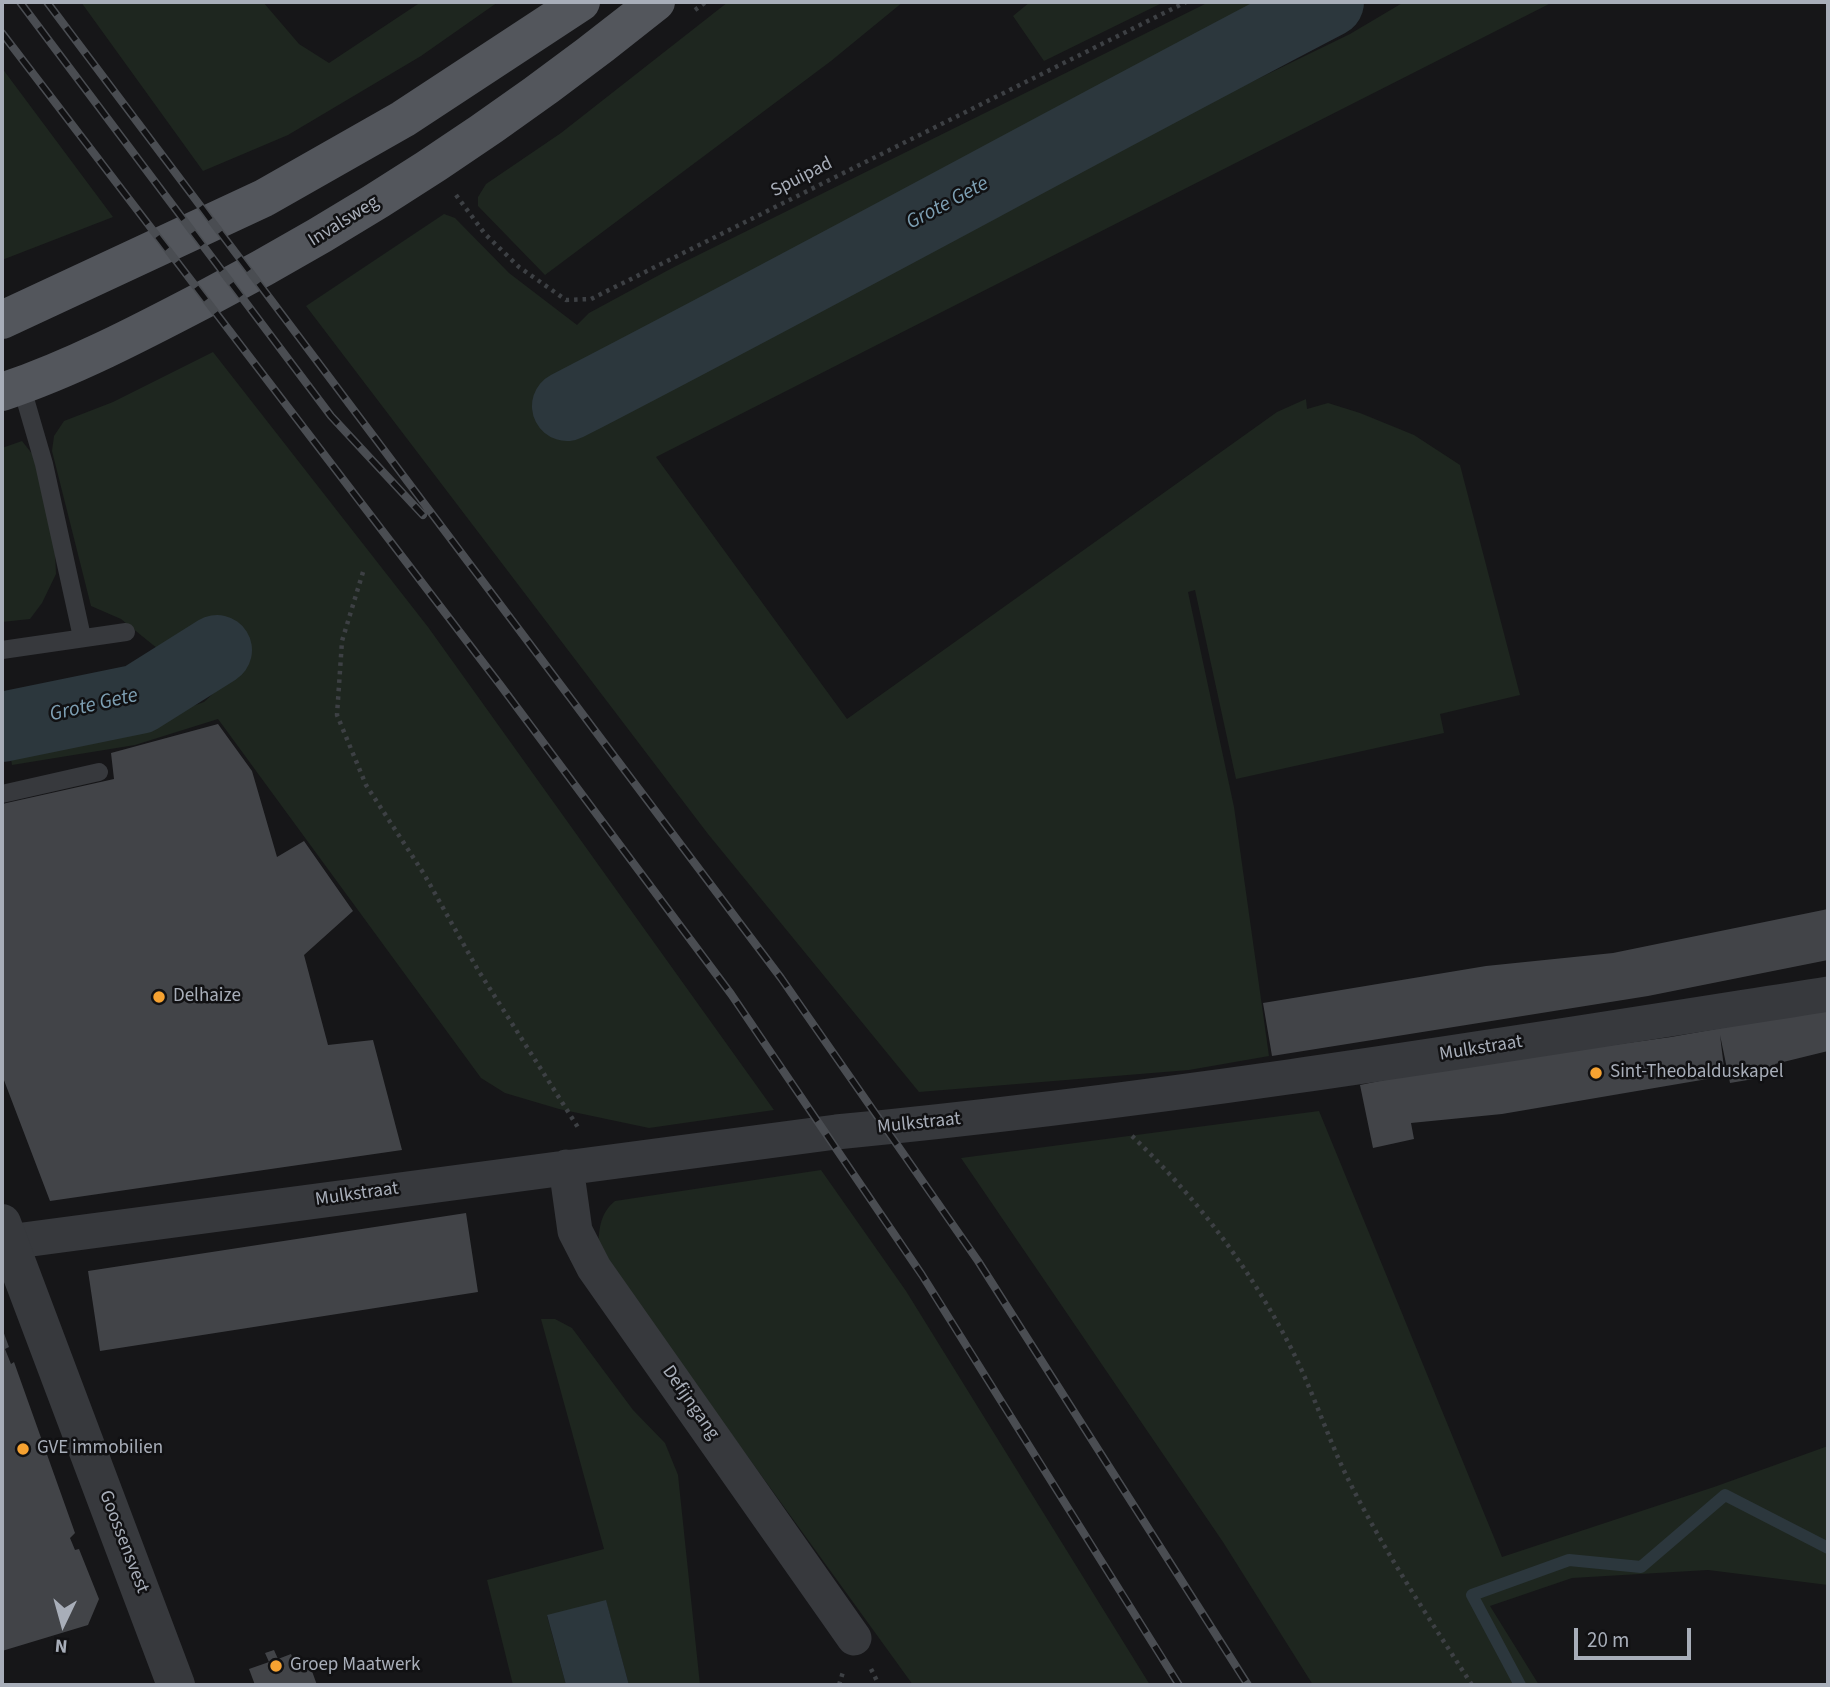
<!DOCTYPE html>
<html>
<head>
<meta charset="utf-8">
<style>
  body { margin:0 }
  #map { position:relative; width:1830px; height:1687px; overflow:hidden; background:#161618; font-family:"Source Sans 3",sans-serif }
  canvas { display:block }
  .frame { position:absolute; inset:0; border:4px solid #a8aeb9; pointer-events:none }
  .north { position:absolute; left:28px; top:1589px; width:70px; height:70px; -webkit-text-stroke:5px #111113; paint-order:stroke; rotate:185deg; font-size:19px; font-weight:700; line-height:28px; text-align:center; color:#a8aeb9 }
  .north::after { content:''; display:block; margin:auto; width:24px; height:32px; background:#a8aeb9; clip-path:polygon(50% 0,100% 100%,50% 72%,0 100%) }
  .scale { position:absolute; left:1574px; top:1628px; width:117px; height:32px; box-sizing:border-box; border:4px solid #a8aeb9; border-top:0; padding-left:9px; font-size:21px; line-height:24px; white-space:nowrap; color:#a8aeb9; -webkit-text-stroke:5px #111113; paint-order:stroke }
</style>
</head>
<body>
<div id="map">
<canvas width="1830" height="1687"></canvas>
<div class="frame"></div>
<div class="north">N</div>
<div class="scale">20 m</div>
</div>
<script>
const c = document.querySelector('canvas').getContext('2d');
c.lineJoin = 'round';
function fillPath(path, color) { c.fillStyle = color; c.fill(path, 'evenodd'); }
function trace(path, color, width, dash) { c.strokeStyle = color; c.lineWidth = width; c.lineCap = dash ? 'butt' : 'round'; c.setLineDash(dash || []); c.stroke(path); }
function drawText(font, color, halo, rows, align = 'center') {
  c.font = font + ' "Source Sans 3",sans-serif'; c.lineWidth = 5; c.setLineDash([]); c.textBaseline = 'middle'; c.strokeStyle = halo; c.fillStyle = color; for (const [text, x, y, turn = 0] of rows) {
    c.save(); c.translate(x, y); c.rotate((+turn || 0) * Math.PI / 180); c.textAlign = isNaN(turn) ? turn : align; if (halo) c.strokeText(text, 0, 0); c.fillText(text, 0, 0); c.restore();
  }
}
const green = new Path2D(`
  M81 2H263L299 44 329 63 421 2H498L421 56 288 135 203 171Z
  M728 2H903L831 61 545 275 478 206V197L486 184 561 133Z
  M1030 2H1164L1044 61 1013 16Z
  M1209 2H1300L735 288 589 372C568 369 561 383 553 400L567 419 596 416 612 402 756 323 1350 34 1404 2H1553L656 457 847 719 1277 412 1306 399 1307 409 1328 403 1360 413 1414 435 1460 465 1520 695 1440 714 1444 733 1236 779 1195 590 1188 592 1234 807 1269 1056 1189 1070 919 1092 708 834 306 306 444 214 455 218 509 273 577 325 589 313 674 267Z
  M2 68 113 217 2 260Z
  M213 352 428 627 774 1110 649 1128 559 1109 505 1093 481 1078 218 719 135 745 12 765 8 741 59 734 125 731 204 702 245 664 204 630 163 653 121 619 91 606 52 451 54 436 64 421 113 402Z
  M22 441 37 460 55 552 56 574 42 603 30 619 2 622V448Z
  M1319 1111 1502 1557 1714 1487 1828 1446V1585L1708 1570 1572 1578 1490 1606 1539 1685H1313L1223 1542 961 1158Z
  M821 1170 906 1291 1150 1685H913L598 1250C599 1231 599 1214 615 1201Z
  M541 1319H555L572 1328 633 1410 665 1443 678 1475 700 1685H629L606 1601 547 1616 566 1685H513L487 1580 604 1549Z`);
const water = new Path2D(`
  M606 1600 629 1685H566L547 1615Z`);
const stream = new Path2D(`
  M1520 1685 1472 1595 1569 1560 1641 1567 1725 1495 1828 1548`);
const river = new Path2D(`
  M567 406C823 274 1074 135 1329 2
  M2 727 139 699 217 650`);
const building = new Path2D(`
  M218 724 252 771 277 857 304 841 353 911 304 955 328 1045 373 1040 402 1150 50 1201 2 1075V804L114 779 111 753Z
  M1828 909V960L1648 996 1272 1056 1263 1003 1486 966 1613 953Z
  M1828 1009V1051L1775 1064 1777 1075 1730 1083 1720 1035 1725 1076 1502 1114 1411 1123 1414 1139 1373 1148 1360 1085 1438 1069 1671 1037Z
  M466 1213 478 1292 100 1351 88 1271Z
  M2 1328 9 1347 5 1349 11 1364 14 1362 75 1533 70 1538 75 1550 79 1549 99 1599 88 1625 2 1651Z
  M274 1650 278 1659 291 1654 296 1668 309 1663 317 1685H255L249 1669 269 1662 265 1653Z`);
const path = new Path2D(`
  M695 10 706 2
  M456 195 485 234 519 267 566 300 591 299 1186 2
  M363 572 342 641 337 715 366 785 424 874 478 970 579 1129
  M1132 1136C1196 1197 1250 1268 1291 1348 1312 1389 1326 1433 1346 1475 1382 1548 1428 1617 1472 1685
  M871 1669 879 1685
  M839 1685 843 1672`);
const service = new Path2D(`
  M21 385 44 464 82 637
  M2 650 126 632
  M2 794 99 772`);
const minor = new Path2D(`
  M566 1167 575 1231 594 1268 854 1638
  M2 1243 836 1132C1169 1100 1498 1046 1828 994`);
const tertiary = new Path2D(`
  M2 1223 176 1685`);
const primary = new Path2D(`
  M2 320 264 198 403 119 581 2
  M2 392C71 369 140 333 205 299 366 215 515 116 656 2`);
const rail = new Path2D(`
  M20 2 331 416 423 515
  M47 2 781 978 978 1261 1248 1685
  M2 33 501 686 731 994 922 1275 1179 1685`);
const markers = [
  [159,997,7,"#f6a231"],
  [1596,1073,7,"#f6a231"],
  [23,1449,7,"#f6a231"],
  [276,1666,7,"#f6a231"]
];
const streetNames = [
  ["Spuipad",802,178,-27],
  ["Invalsweg",344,222,-32],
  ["Mulkstraat",1481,1049,-9],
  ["Mulkstraat",919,1124,-6],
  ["Mulkstraat",357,1195,-8],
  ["Defijngang",690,1403,55],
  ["Goossensvest",123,1542,69]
];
const poiNames = [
  ["Delhaize",173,997],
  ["Sint-Theobalduskapel",1610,1073],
  ["GVE immobilien",37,1449],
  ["Groep Maatwerk",290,1666]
];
const waterNames = [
  ["Grote Gete",948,204,-28],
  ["Grote Gete",94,706,-13]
];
fillPath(green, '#1e261f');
fillPath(water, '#2c373d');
trace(stream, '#2c373d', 12);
trace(river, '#2c373d', 70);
fillPath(building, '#424448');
trace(path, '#3d4044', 4.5, [3.5, 5]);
trace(service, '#37393d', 18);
trace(minor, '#37393d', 35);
trace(tertiary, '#37393d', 38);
trace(primary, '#53565c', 38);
trace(rail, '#4a4d52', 8);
trace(rail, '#111113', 5, [16]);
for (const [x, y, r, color] of markers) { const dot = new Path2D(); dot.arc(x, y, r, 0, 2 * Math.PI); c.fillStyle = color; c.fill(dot); trace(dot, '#111113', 2.5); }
drawText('19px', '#a8aeb9', '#111113', streetNames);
drawText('19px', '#a8aeb9', '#111113', poiNames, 'left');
drawText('italic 21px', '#7ea0b4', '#111113', waterNames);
</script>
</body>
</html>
